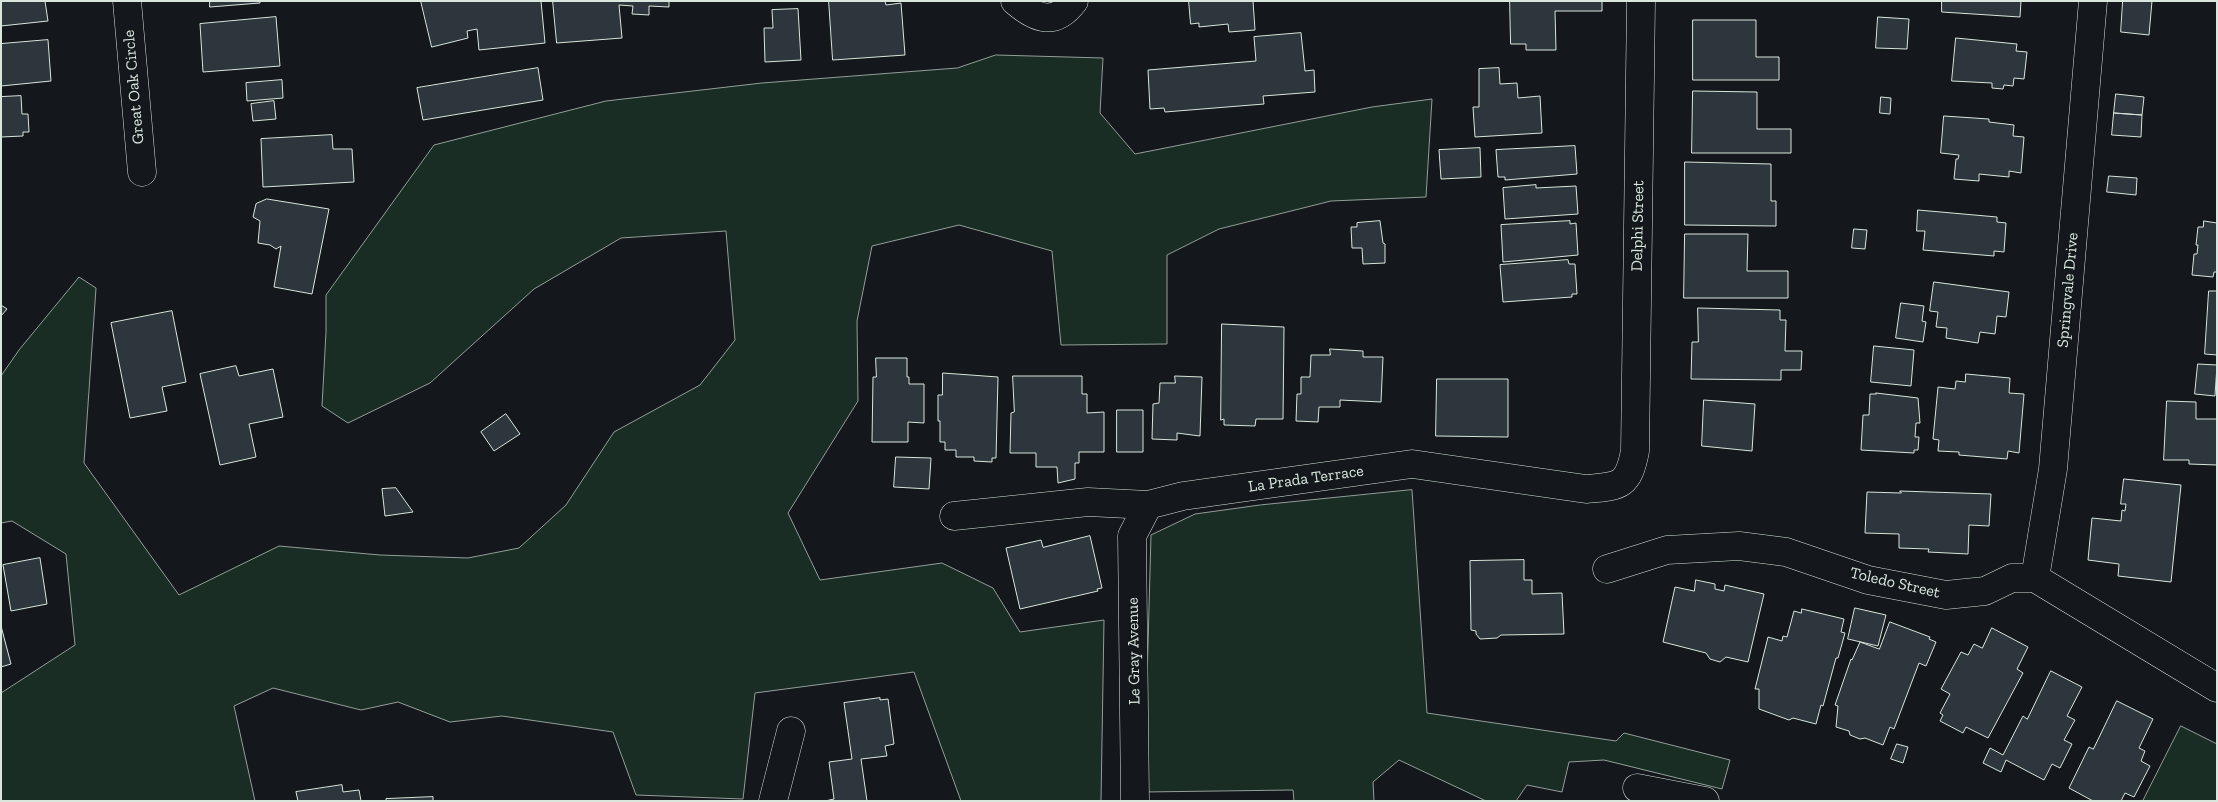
<!DOCTYPE html>
<html>
<head>
<meta charset="utf-8">
<style>
  body { margin:0 }
  #map { position:relative; width:2218px; height:802px; overflow:hidden; background:#14181c; font-family:"Zilla Slab",serif }
  canvas { display:block }
  .frame { position:absolute; inset:0; border:2px solid #d8e6dc; pointer-events:none }
</style>
</head>
<body>
<div id="map">
<canvas width="2218" height="802"></canvas>
<div class="frame"></div>
</div>
<script>
const c = document.querySelector('canvas').getContext('2d');
c.lineJoin = 'round';
function fillPath(path, color) { c.fillStyle = color; c.fill(path, 'evenodd'); }
function trace(path, color, width, dash) { c.strokeStyle = color; c.lineWidth = width; c.lineCap = dash ? 'butt' : 'round'; c.setLineDash(dash || []); c.stroke(path); }
function drawText(font, color, halo, rows, align = 'center') {
  c.font = font + ' "Zilla Slab",serif'; c.lineWidth = 4; c.setLineDash([]); c.textBaseline = 'middle'; c.strokeStyle = halo; c.fillStyle = color; for (const [text, x, y, turn = 0] of rows) {
    c.save(); c.translate(x, y); c.rotate((+turn || 0) * Math.PI / 180); c.textAlign = isNaN(turn) ? turn : align; if (halo) c.strokeText(text, 0, 0); c.fillText(text, 0, 0); c.restore();
  }
}
const green = new Path2D(`
  M996 55 1103 58 1100 113 1135 154 1372 107 1432 99 1426 197 1331 201 1219 229 1167 255V344L1061 345 1052 251 959 225 872 246 857 321 858 401 788 513 820 580 942 563 993 588 1020 632 1104 620 1101 801H961L914 672 755 693 743 799 636 795 613 732 502 716 450 722 398 702 361 710 273 688 234 706 255 801H1V693L75 645 66 554 12 521 1 523V376L19 350 79 277 96 288 84 463 179 595 279 546 380 555 468 558 519 548 566 505 614 432 700 385 735 340 726 231 621 238 534 289 430 383 348 423 322 406 326 332V295L434 145 606 101 762 83 957 68Z
  M1412 490 1427 713 1616 741 1624 733 1730 760 1722 789 1604 760 1569 762 1562 792 1527 785 1516 801H1486L1399 760 1373 782 1374 801H1294L1293 790 1144 792 1151 535 1195 514 1260 505Z
  M2181 726 2217 744V801H2143Z`);
const building = new Path2D(`
  M1 1H45L48 21 1 26Z
  M210 1H260V3L210 7Z
  M421 1H541L545 43 479 50 477 29 467 31 468 38 432 47Z
  M553 1H669V7L649 6V15L632 14 633 6 619 5 622 38 557 43Z
  M829 1H885L886 5 901 3 905 55 833 60Z
  M1189 1H1253L1255 30 1229 32 1228 24 1199 27V23L1191 24Z
  M1510 1H1602V11H1555L1556 50H1526V44H1511Z
  M1942 1H2021L2020 17 1942 12Z
  M2123 1H2152L2149 35 2121 32Z
  M798 9 801 60 765 62 764 28H773L772 10Z
  M276 17 280 66 203 72 200 24Z
  M1878 17 1909 19 1907 49 1876 48Z
  M1693 20H1756V57H1779V80H1693Z
  M1301 33 1305 71 1314 70 1315 92 1263 96 1264 104 1165 112 1164 108 1150 109 1148 70 1256 61 1254 37Z
  M1956 38 2017 44 2016 51 2027 52 2024 79 2014 78 2013 86 2004 85 2003 89 1992 88V83L1952 81Z
  M48 40 51 81 1 86V44Z
  M538 68 543 100 423 120 417 88Z
  M1499 68 1500 84 1517 83 1518 98 1540 96 1542 133 1475 137 1473 107H1479V69Z
  M282 80 283 98 247 101 246 83Z
  M1693 91 1757 92V129H1791V153H1692Z
  M2116 94 2144 97 2142 115 2114 113Z
  M21 96 22 114H28L29 132H23V136L1 137V97Z
  M1881 97 1891 98 1890 114 1880 113Z
  M274 101 276 119 253 121 251 104Z
  M2114 113 2142 115 2141 137 2112 135Z
  M1944 116 1989 119V122L2014 125 2013 136 2024 137 2021 173 2009 171V177L1979 174V181L1954 179 1956 159H1958L1959 155 1941 153Z
  M332 135 333 149H352L354 182 263 187 261 139Z
  M1575 146 1577 174 1505 180V177H1498L1496 150Z
  M1480 148 1481 177 1441 179 1439 150Z
  M1685 162 1771 164V201H1776V226L1685 225Z
  M2109 176 2137 178 2136 195 2107 192Z
  M1536 185V188L1576 186 1578 214 1505 219 1503 188Z
  M267 199 329 209 312 294 274 287 281 246 276 249 270 245 258 243 260 221 253 217 256 204Z
  M1918 210 1997 217V222L2006 223 2004 252 1994 251V256L1923 250 1925 231H1917Z
  M1380 221 1383 243 1385 244V263L1363 264 1362 248H1352L1351 227H1357V223Z
  M1570 221V224L1576 223 1578 255 1503 262 1501 225Z
  M2204 221 2217 223V272H2214L2213 277 2192 275 2194 254H2197L2198 245H2196L2198 227H2203Z
  M1854 229 1867 230 1865 249 1852 248Z
  M1685 234H1748L1747 271H1788V298H1684Z
  M1568 260 1569 264H1575L1577 294H1572V297L1503 302 1500 265Z
  M1934 282 2009 292 2006 317 1997 316 1995 334 1980 332 1978 343 1946 338 1947 328 1936 327 1938 312 1930 311Z
  M2209 291H2217V355L2205 354Z
  M1901 303 1924 306 1922 321 1926 322 1923 342 1896 338Z
  M1 305 7 309 1 316Z
  M1698 308 1780 310V320H1786L1785 351H1802L1801 370H1781V380L1691 379 1692 342H1698Z
  M172 311 186 382 162 387 167 411 130 418 111 323Z
  M1222 324 1284 327 1283 419H1256L1255 426 1224 425V419L1221 420Z
  M1874 346 1914 350 1911 386 1871 382Z
  M1330 349 1363 351V357H1383L1381 402 1340 400V407H1319L1318 422 1296 421 1297 394H1301V377H1310L1311 355H1330Z
  M876 358H907V377H909V384H924V423L908 422V442H872L873 377H876Z
  M2198 364 2217 365 2215 396 2195 394Z
  M236 366 239 376 273 369 283 417 249 424 256 457 220 465 200 374Z
  M943 373 998 377 996 458H992V462L974 461V457H956V450H945V442H940V421H938V395H942Z
  M1966 374 2010 378 2009 393 2024 394 2019 453 2008 451 2007 459 1959 455V452L1938 451 1939 440 1933 439 1938 387 1955 389 1956 381 1965 382Z
  M1013 376H1082V394H1087V413L1104 412V452H1079V463H1075V479L1058 483 1057 467H1036V453H1010L1011 413 1014 412Z
  M1175 376 1202 377 1200 436 1177 433V440L1152 439 1153 404 1159 403 1160 383H1175Z
  M1437 379H1508V437L1436 436Z
  M1876 393 1918 398 1920 423H1916L1915 437H1919L1918 450H1914V453L1861 450 1863 415H1869L1870 394H1876Z
  M1704 400 1755 404 1752 451 1702 446Z
  M2167 401 2196 402V419H2217V465L2189 464V460H2164Z
  M1117 410H1143V452H1117Z
  M506 414 520 434 494 451 481 432Z
  M896 457 931 458 929 489 894 487Z
  M2124 479 2181 485 2171 582 2118 576 2119 564 2088 560 2092 518 2121 521 2122 510 2125 511 2126 504H2121Z
  M396 488 413 512 385 516 382 489Z
  M1900 491 1991 494 1989 526 1969 525 1968 554 1928 552 1929 549 1899 548V534L1865 533 1867 492 1901 493Z
  M1090 536 1102 588 1097 589 1098 591 1020 609 1006 548 1041 540 1043 547Z
  M40 558 47 604 11 611 3 565Z
  M1524 560V580H1532V594L1562 593 1564 634 1501 635 1497 638 1480 639 1476 634V631L1471 630 1470 561Z
  M1696 580 1715 584V589L1724 591 1725 585 1764 594 1748 662 1726 657 1720 662 1710 659 1706 653 1663 642 1675 587 1694 591Z
  M1855 608 1886 615 1878 646 1848 639Z
  M1802 609 1844 619 1841 632 1845 633 1838 658H1836L1823 706 1821 705 1816 724 1793 718 1789 720 1759 709V689H1755L1768 637 1782 641 1783 636 1787 637 1794 611 1801 613Z
  M1890 622 1930 637 1929 639 1936 642 1926 666 1919 663 1894 729 1890 727 1883 745 1865 738 1860 739 1850 735 1849 731 1836 727 1838 706 1835 705 1851 659 1852 660 1860 642 1879 649Z
  M1 626 11 664 1 667Z
  M1992 628 2028 647 2017 669 2023 673 1988 738 1966 727 1963 733 1940 721 1943 715 1940 713 1950 694 1941 689 1961 652 1968 655 1974 644 1982 648Z
  M2051 671 2082 687 2067 716 2075 720 2064 740 2072 744 2060 768 2052 764 2044 780 2006 760 2001 772 1983 763 1990 748 2003 755 2023 716 2027 719Z
  M880 698V700L888 699 894 744 885 746 887 756 861 759 867 801H825L834 799 829 762 852 759 844 703Z
  M2117 701 2153 719 2139 748 2145 751 2141 761 2150 766 2134 797 2125 793 2121 801H2093L2069 788 2089 747 2093 749Z
  M1897 744 1908 747 1903 763 1891 759Z
  M342 785 343 792 359 790 361 801H298L296 792Z
  M433 797V801H386V799Z`);
const street = new Path2D(`
  M127 1 142 172
  M1015 1C1037 20 1055 26 1074 1
  M954 516 1088 502 1148 505 1183 496 1412 464 1586 489C1620 486 1628 487 1635 451L1641 1
  M1607 569 1667 550 1739 546 1786 552 1868 580 1946 595 1985 591 2012 578H2035L2217 688
  M2035 578 2053 469 2093 1
  M1637 788 1705 801
  M773 801 791 731
  M1135 801 1132 536 1148 505`);
const streetNames = [
  ["Great Oak Circle",134,87,-95],
  ["Delphi Street",1638,226,-89],
  ["Springvale Drive",2068,290,-85],
  ["La Prada Terrace",1306,479,-8],
  ["Toledo Street",1895,583,13],
  ["Le Gray Avenue",1134,651,-91]
];
fillPath(green, '#1a2d24');
trace(green, '#939e99', 1);
fillPath(building, '#2c363c');
trace(building, '#d8e6dc', 1);
trace(street, '#d8e6dc', 29);
trace(street, '#14181c', 28);
drawText('16px', '#d8e6dc', '#14181c', streetNames);
</script>
</body>
</html>
